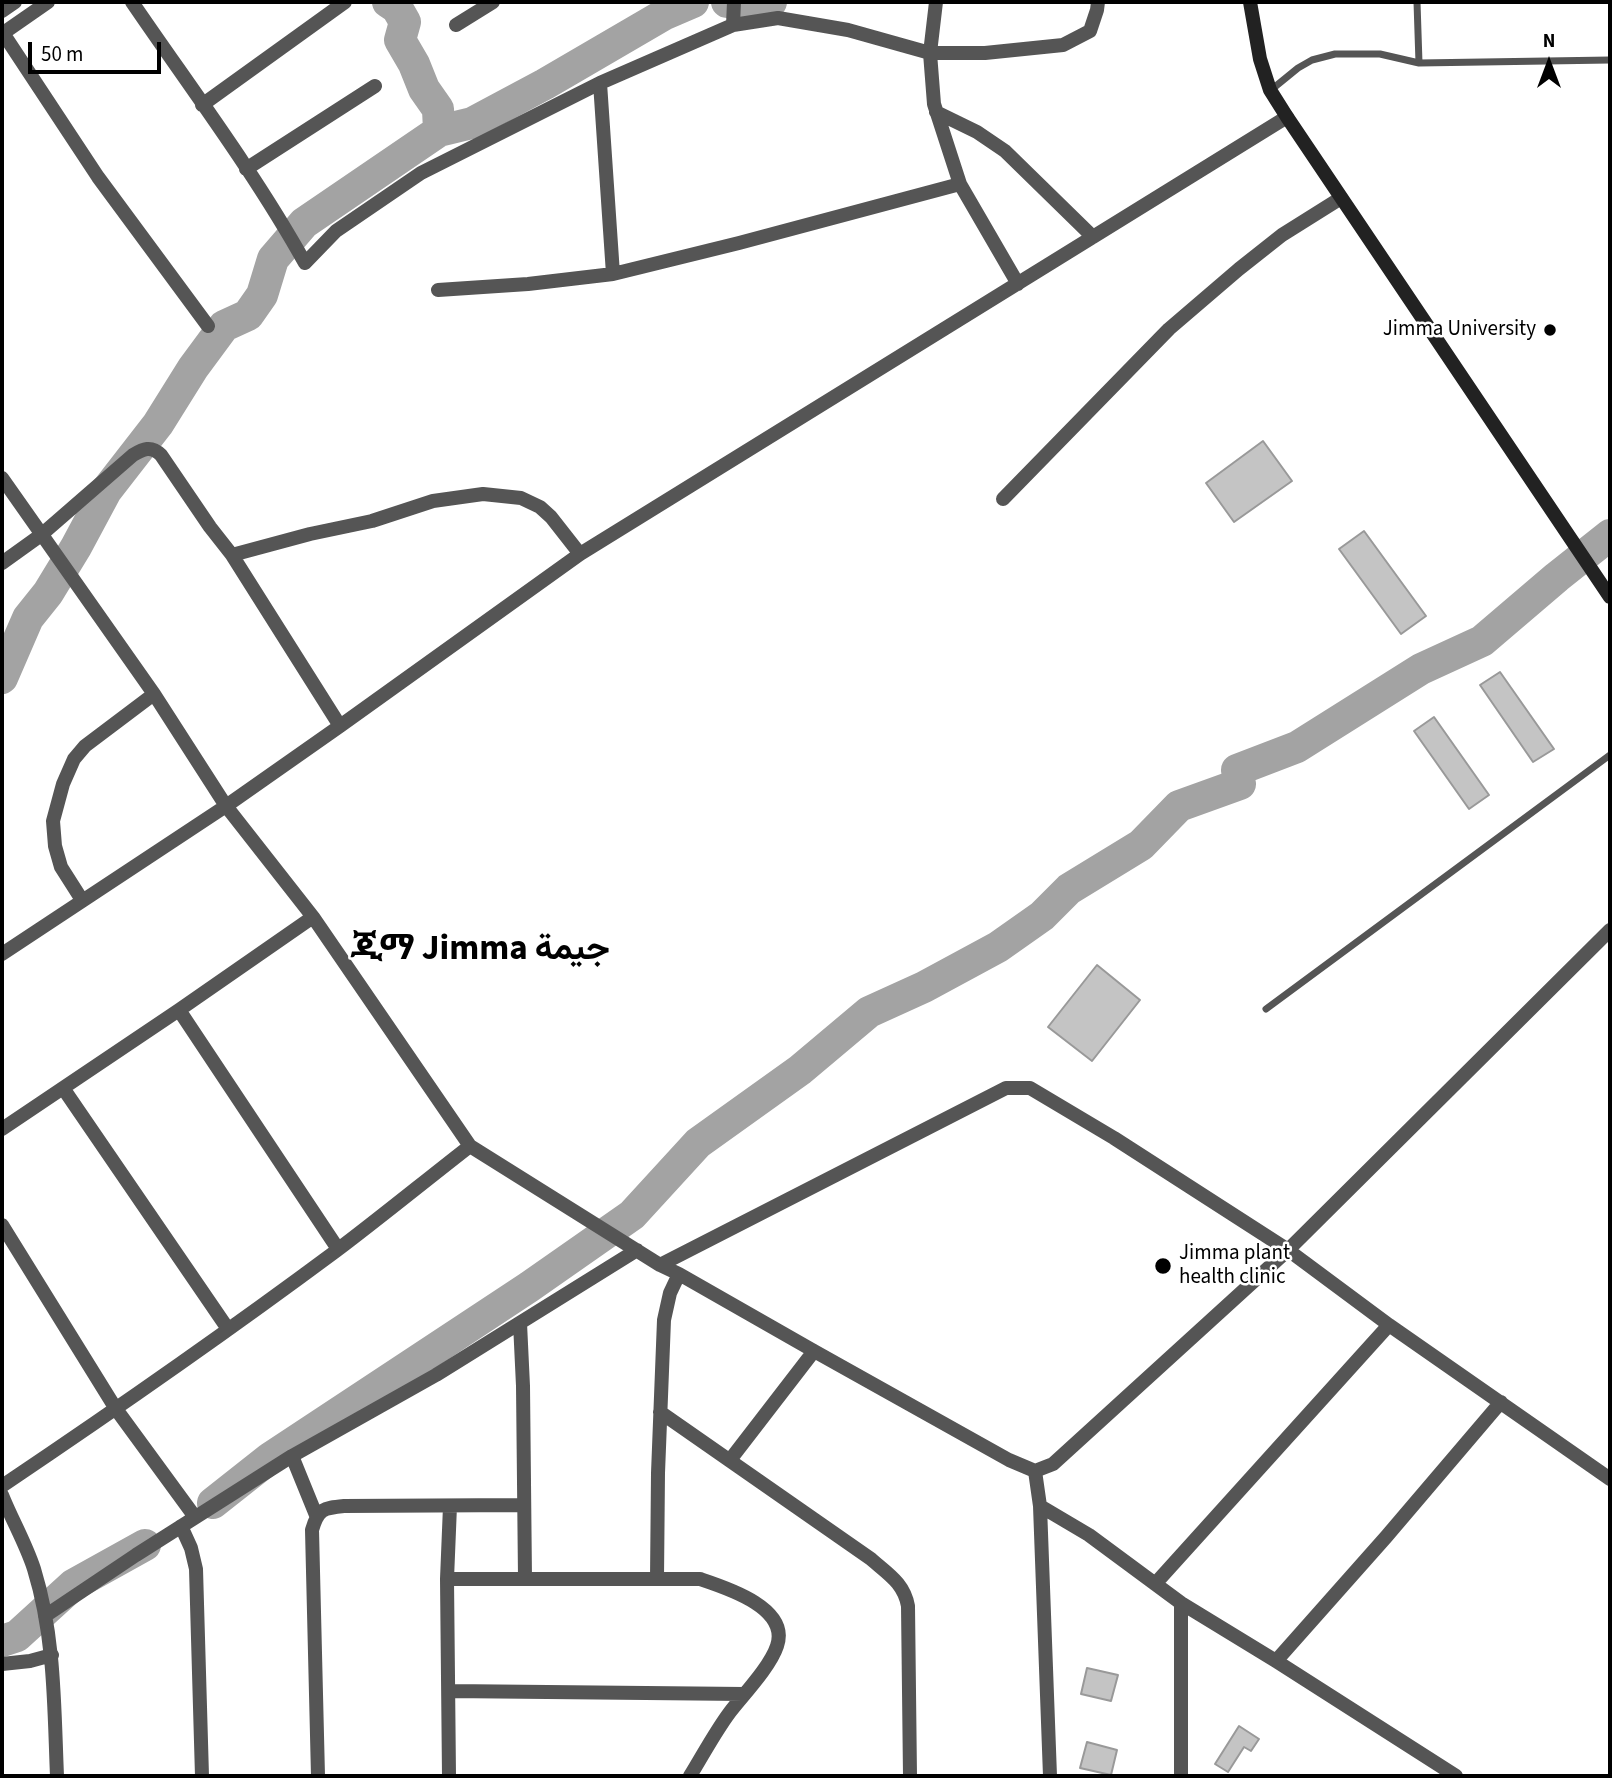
<!DOCTYPE html>
<html>
<head>
<meta charset="utf-8">
<style>
  body { margin:0 }
  #map { position:relative; width:1612px; height:1778px; overflow:hidden; background:#fff; font-family:"Source Sans 3",sans-serif }
  canvas { display:block }
  .frame { position:absolute; inset:0; border:4px solid #000; pointer-events:none }
  .north { position:absolute; left:1514px; top:28px; width:70px; height:70px; -webkit-text-stroke:5px #fff; paint-order:stroke; rotate:0deg; font-size:19px; font-weight:700; line-height:28px; text-align:center; color:#000 }
  .north::after { content:''; display:block; margin:auto; width:24px; height:32px; background:#000; clip-path:polygon(50% 0,100% 100%,50% 72%,0 100%) }
  .scale { position:absolute; left:28px; top:42px; width:133px; height:32px; box-sizing:border-box; border:4px solid #000; border-top:0; padding-left:9px; font-size:21px; line-height:24px; white-space:nowrap; color:#000; -webkit-text-stroke:5px #fff; paint-order:stroke }
</style>
</head>
<body>
<div id="map">
<canvas width="1612" height="1778"></canvas>
<div class="frame"></div>
<div class="north">N</div>
<div class="scale">50 m</div>
</div>
<script>
const c = document.querySelector('canvas').getContext('2d');
c.lineJoin = 'round';
function trace(path, color, width, dash) { c.strokeStyle = color; c.lineWidth = width; c.lineCap = dash ? 'butt' : 'round'; c.setLineDash(dash || []); c.stroke(path); }
function fillPath(path, color) { c.fillStyle = color; c.fill(path, 'evenodd'); }
function drawText(font, color, halo, rows, align = 'center') {
  c.font = font + ' "Source Sans 3",Vazirmatn,"Noto Sans Ethiopic",sans-serif'; c.lineWidth = 5; c.setLineDash([]); c.textBaseline = 'middle'; c.strokeStyle = halo; c.fillStyle = color; for (const [text, x, y, turn = 0] of rows) {
    c.save(); c.translate(x, y); c.rotate((+turn || 0) * Math.PI / 180); c.textAlign = isNaN(turn) ? turn : align; if (halo) c.strokeText(text, 0, 0); c.fillText(text, 0, 0); c.restore();
  }
}
const river = new Path2D(`
  M727 2 770 3 771 2
  M439 131 472 123 545 84 665 14 693 2
  M2 678 28 618 48 593 76 547 106 491 158 424 193 368 224 326 248 315 262 295 273 259 304 223 439 131 438 109 424 89 414 64 400 40 405 22 397 8 388 2
  M213 1503 270 1458 529 1287 632 1215 698 1143 800 1070 869 1012 924 987 998 947 1042 916 1069 889 1141 845 1179 806 1240 784 1237 770 1297 747 1421 669 1482 641 1557 577 1610 535
  M2 1641 17 1636 73 1585 145 1545`);
const building = new Path2D(`
  M1263 441 1292 481 1234 522 1206 483Z
  M1364 531 1426 616 1401 634 1339 549Z
  M1500 672 1554 749 1533 762 1480 685Z
  M1434 717 1489 795 1469 809 1414 731Z
  M1097 965 1140 1000 1092 1061 1048 1027Z
  M1087 1668 1118 1675 1111 1701 1081 1694Z
  M1239 1726 1259 1739 1251 1751 1244 1747 1228 1772 1215 1764Z
  M1087 1742 1117 1750 1111 1775 1080 1768Z`);
const lane = new Path2D(`
  M1417 2 1419 63
  M1271 90 1298 68 1312 60 1335 54H1380L1419 63 1610 60
  M1266 1009 1610 755`);
const street = new Path2D(`
  M132 2C190 87 255 173 305 263L336 231 421 173 600 83 733 25 778 18 848 30 930 53H985L1063 45 1090 31 1097 10 1098 2
  M936 2 930 53 934 104 960 184 1018 284
  M2 11 15 2
  M456 25 493 2
  M733 25 734 2
  M3 33 98 177 208 326
  M2 34 48 2
  M600 83 613 274
  M202 105 345 2
  M936 112 977 132 1005 151 1093 237
  M246 169 375 86
  M438 290 528 284 613 274 739 243 960 184
  M2 478 154 694 226 806 313 917 470 1146 660 1265 679 1274 814 1351 1009 1460 1035 1471 1053 1464 1288 1250 1610 930
  M1003 499 1169 329 1239 269 1282 235 1341 198
  M232 555 310 534 372 521 433 501 483 494 521 498 540 507 551 517 580 554
  M2 563 41 535 133 455C143 449 151 445 161 455L210 527 232 555 340 726
  M82 900 61 867 55 846 53 821 63 784 74 759 85 746 154 694
  M2 954 226 806 340 726 580 554 1287 117
  M179 1010 338 1249
  M63 1088 228 1329
  M2 1129 179 1010 313 917
  M2 1225 116 1409 195 1517
  M660 1265 1006 1088H1030L1114 1138 1288 1250 1389 1325 1610 1479
  M520 1323 523 1386 525 1578
  M660 1412 871 1559C888 1574 904 1583 908 1606L910 1776
  M292 1456 316 1515
  M730 1460 814 1351
  M1035 1471 1040 1506 1050 1776
  M2 1486C115 1410 227 1332 336 1251 381 1217 425 1181 470 1146
  M2 1495C12 1520 26 1544 34 1569 55 1637 54 1706 57 1776
  M1040 1506 1089 1535 1181 1603 1276 1661 1456 1776
  M181 1526 191 1548 196 1569 202 1776
  M657 1578 658 1473 664 1320 670 1293 679 1274
  M447 1579H700C727 1588 790 1608 777 1646 770 1667 744 1694 730 1712 715 1732 703 1755 690 1776
  M1155 1584 1389 1325
  M1181 1603V1776
  M45 1616 136 1555 292 1456 436 1375 637 1250
  M1276 1661 1386 1537 1501 1402
  M2 1664 30 1661 52 1655
  M449 1691 744 1694
  M318 1776 312 1530C318 1509 323 1508 344 1506L524 1505
  M449 1776 447 1579 450 1506`);
const secondary = new Path2D(`
  M1250 2 1260 59 1270 90 1287 117 1610 597`);
const markers = [
  [1550,330,7,"#000"],
  [1163,1266,9,"#000"]
];
const poiNames = [
  ["Jimma University",1536,330],
  ["Jimma plant",1179,1254,"left"],
  ["health clinic",1179,1278,"left"]
];
const townNames = [
  ["ጂማ Jimma جيمة",480,951]
];
trace(river, '#a3a3a3', 32);
fillPath(building, '#c4c4c4');
trace(building, '#999', 2);
trace(lane, '#555', 7);
trace(street, '#555', 14);
trace(secondary, '#222', 14);
for (const [x, y, r, color] of markers) { const dot = new Path2D(); dot.arc(x, y, r, 0, 2 * Math.PI); c.fillStyle = color; c.fill(dot); trace(dot, '#fff', 2.5); }
drawText('21px', '#000', '#fff', poiNames, 'right');
drawText('bold 35px', '#000', '#fff', townNames);
</script>
</body>
</html>
